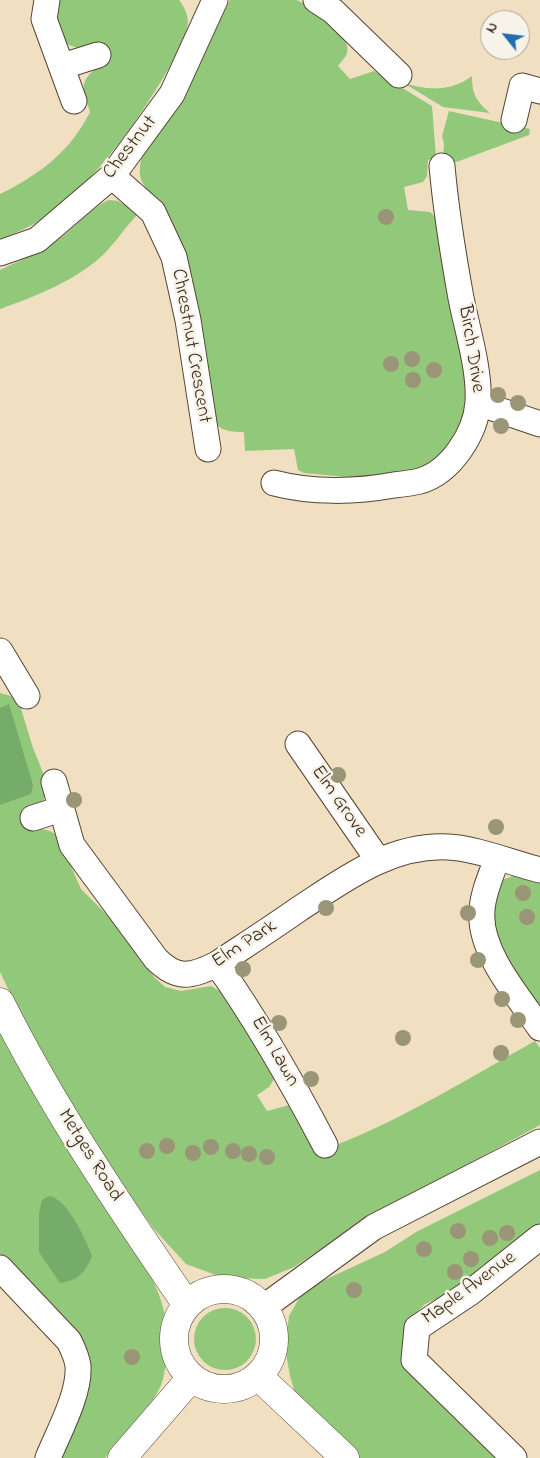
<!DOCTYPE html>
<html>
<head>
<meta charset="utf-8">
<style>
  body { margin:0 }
  #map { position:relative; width:540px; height:1458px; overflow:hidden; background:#f1dfc1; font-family:"Indie Flower",sans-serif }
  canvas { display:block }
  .north { position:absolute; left:480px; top:10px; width:50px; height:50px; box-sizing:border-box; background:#f7f3e8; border:1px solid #aca397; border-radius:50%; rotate:299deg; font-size:14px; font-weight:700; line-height:20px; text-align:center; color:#3b2a1e }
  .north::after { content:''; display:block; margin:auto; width:18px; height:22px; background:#1f6fb2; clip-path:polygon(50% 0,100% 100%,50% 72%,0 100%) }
</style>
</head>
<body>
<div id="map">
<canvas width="540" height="1458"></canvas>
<div class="north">N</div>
</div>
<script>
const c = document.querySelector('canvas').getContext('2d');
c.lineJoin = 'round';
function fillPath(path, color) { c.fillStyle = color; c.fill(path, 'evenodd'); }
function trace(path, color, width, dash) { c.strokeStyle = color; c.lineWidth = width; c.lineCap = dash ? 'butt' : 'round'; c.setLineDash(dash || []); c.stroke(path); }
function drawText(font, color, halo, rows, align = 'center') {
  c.font = font + ' "Indie Flower",sans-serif'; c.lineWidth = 5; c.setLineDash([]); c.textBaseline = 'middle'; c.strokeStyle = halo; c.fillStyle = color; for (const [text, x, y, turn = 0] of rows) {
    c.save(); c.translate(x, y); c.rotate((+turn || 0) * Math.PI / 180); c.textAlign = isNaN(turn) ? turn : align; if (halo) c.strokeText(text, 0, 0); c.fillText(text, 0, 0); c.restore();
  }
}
const green = new Path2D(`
  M53 0H179C185 8 190 18 187 28 184 44 174 59 166 73 138 120 106 165 66 202 47 219 23 230 0 240V194C39 175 70 152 90 112 84 91 77 82 98 67L81 49 69 45 61 37Z
  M230 0C243 0 286 0 296 0 311 5 353 35 347 53 346 57 341 62 338 66L350 79 374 71 432 106 436 157 428 160 427 176 423 182 404 187 408 210 430 212 438 220 470 389 459 435 429 467 378 480 304 473 298 470 294 449 245 451 244 432C229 432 221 431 211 419L155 198C140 182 137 177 142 155L191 79Z
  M472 76C472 94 476 101 490 113L443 107 402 82C426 91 451 92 472 76Z
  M449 111 530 129 529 135 451 164 443 158 444 144 442 136Z
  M109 200 118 201 139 213C126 226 116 242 103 255 75 281 36 296 0 309V270C21 260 44 250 63 236 77 225 94 206 109 200Z
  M0 693 11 696 19 702 33 748 46 780 44 800 37 806 30 829C41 829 50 828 58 837L81 889 121 929 154 977 165 987 181 991 211 986 225 994 235 1014 273 1069 274 1079 269 1087 257 1095 267 1111 289 1105 331 1147C402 1120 469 1078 535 1041L540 1048V1125L370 1217 294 1267 265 1279 224 1278 186 1264 154 1229 110 1169 34 1043 0 972Z
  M518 874 540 879V1013L505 960 491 913 502 880Z
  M0 1030C25 1078 52 1126 82 1172 123 1236 186 1293 163 1379 157 1403 121 1438 105 1458H60L89 1384 33 1288 0 1254Z
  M540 1170V1224L454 1292 425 1304 415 1314 404 1334 503 1458H358L296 1396 290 1376 285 1347 289 1316 301 1295 318 1283 385 1252 416 1232Z
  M194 1339a31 31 0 1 1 62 0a31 31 0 1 1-62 0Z`);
const forest = new Path2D(`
  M9 704 33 785 31 794 0 805V708Z
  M49 1196C67 1198 86 1240 92 1256 85 1273 79 1280 60 1283L39 1252V1213L42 1200Z`);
const minor = new Path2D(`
  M47 0 44 19 74 101
  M316 0 333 11 399 75
  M63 66 98 55
  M514 120 522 86 540 91
  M112 176 153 212 174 257 188 320 208 449
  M0 253 37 240 112 176 172 94 215 0
  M478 403 540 424
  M274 483C312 493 356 492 394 485 403 484 412 483 420 481 451 472 476 433 478 402 480 370 467 329 461 298 453 254 446 211 442 166
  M0 651 27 696
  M298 744 378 860
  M54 782 72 845 156 959C177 980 191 977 217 964 244 946 272 928 299 909 345 879 391 844 448 847 475 848 512 863 540 870
  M33 818 61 809
  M497 859C491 875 483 893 482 910 478 951 518 996 540 1028
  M217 964C258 1022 292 1082 325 1145
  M0 1268 69 1341C73 1349 77 1357 78 1366 80 1394 58 1433 48 1458
  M264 1307 374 1227 540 1142
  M514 1458 414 1360 417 1328 471 1292 540 1237`);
const tertiary = new Path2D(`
  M0 1002C53 1108 120 1207 187 1305
  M174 1339a50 50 0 1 1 100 0a50 50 0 1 1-100 0Z
  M258 1376 345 1458
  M122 1458 192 1377`);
const trees = [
  [386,217],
  [412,359],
  [391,364],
  [434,370],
  [413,380],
  [498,395],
  [518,403],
  [501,426],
  [338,775],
  [74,800],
  [496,827],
  [523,893],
  [326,908],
  [468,913],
  [527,917],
  [478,960],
  [243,969],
  [502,999],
  [518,1020],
  [279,1023],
  [403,1038],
  [501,1053],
  [311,1079],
  [167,1146],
  [211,1147],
  [147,1151],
  [233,1151],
  [193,1153],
  [249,1154],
  [267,1157],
  [458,1231],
  [507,1233],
  [490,1238],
  [424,1249],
  [471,1259],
  [455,1272],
  [354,1290],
  [132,1357]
];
const streetNames = [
  ["Chestnut",131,148,-52],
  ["Chrestnut Crescent",190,346,80],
  ["Birch Drive",470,349,81],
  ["Elm Grove",338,802,55],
  ["Elm Park",245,945,-33],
  ["Elm Lawn",274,1052,60],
  ["Metges Road",89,1156,58],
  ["Maple Avenue",470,1289,-36]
];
fillPath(green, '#92c87a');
fillPath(forest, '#75ac6a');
trace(minor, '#564536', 27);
trace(tertiary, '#564536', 29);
trace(minor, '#fff', 25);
trace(tertiary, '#fff', 28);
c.fillStyle = '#9b9577';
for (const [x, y] of trees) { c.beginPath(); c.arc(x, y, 8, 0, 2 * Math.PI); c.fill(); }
drawText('20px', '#3b2a1e', '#f7f3e8', streetNames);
</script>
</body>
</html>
